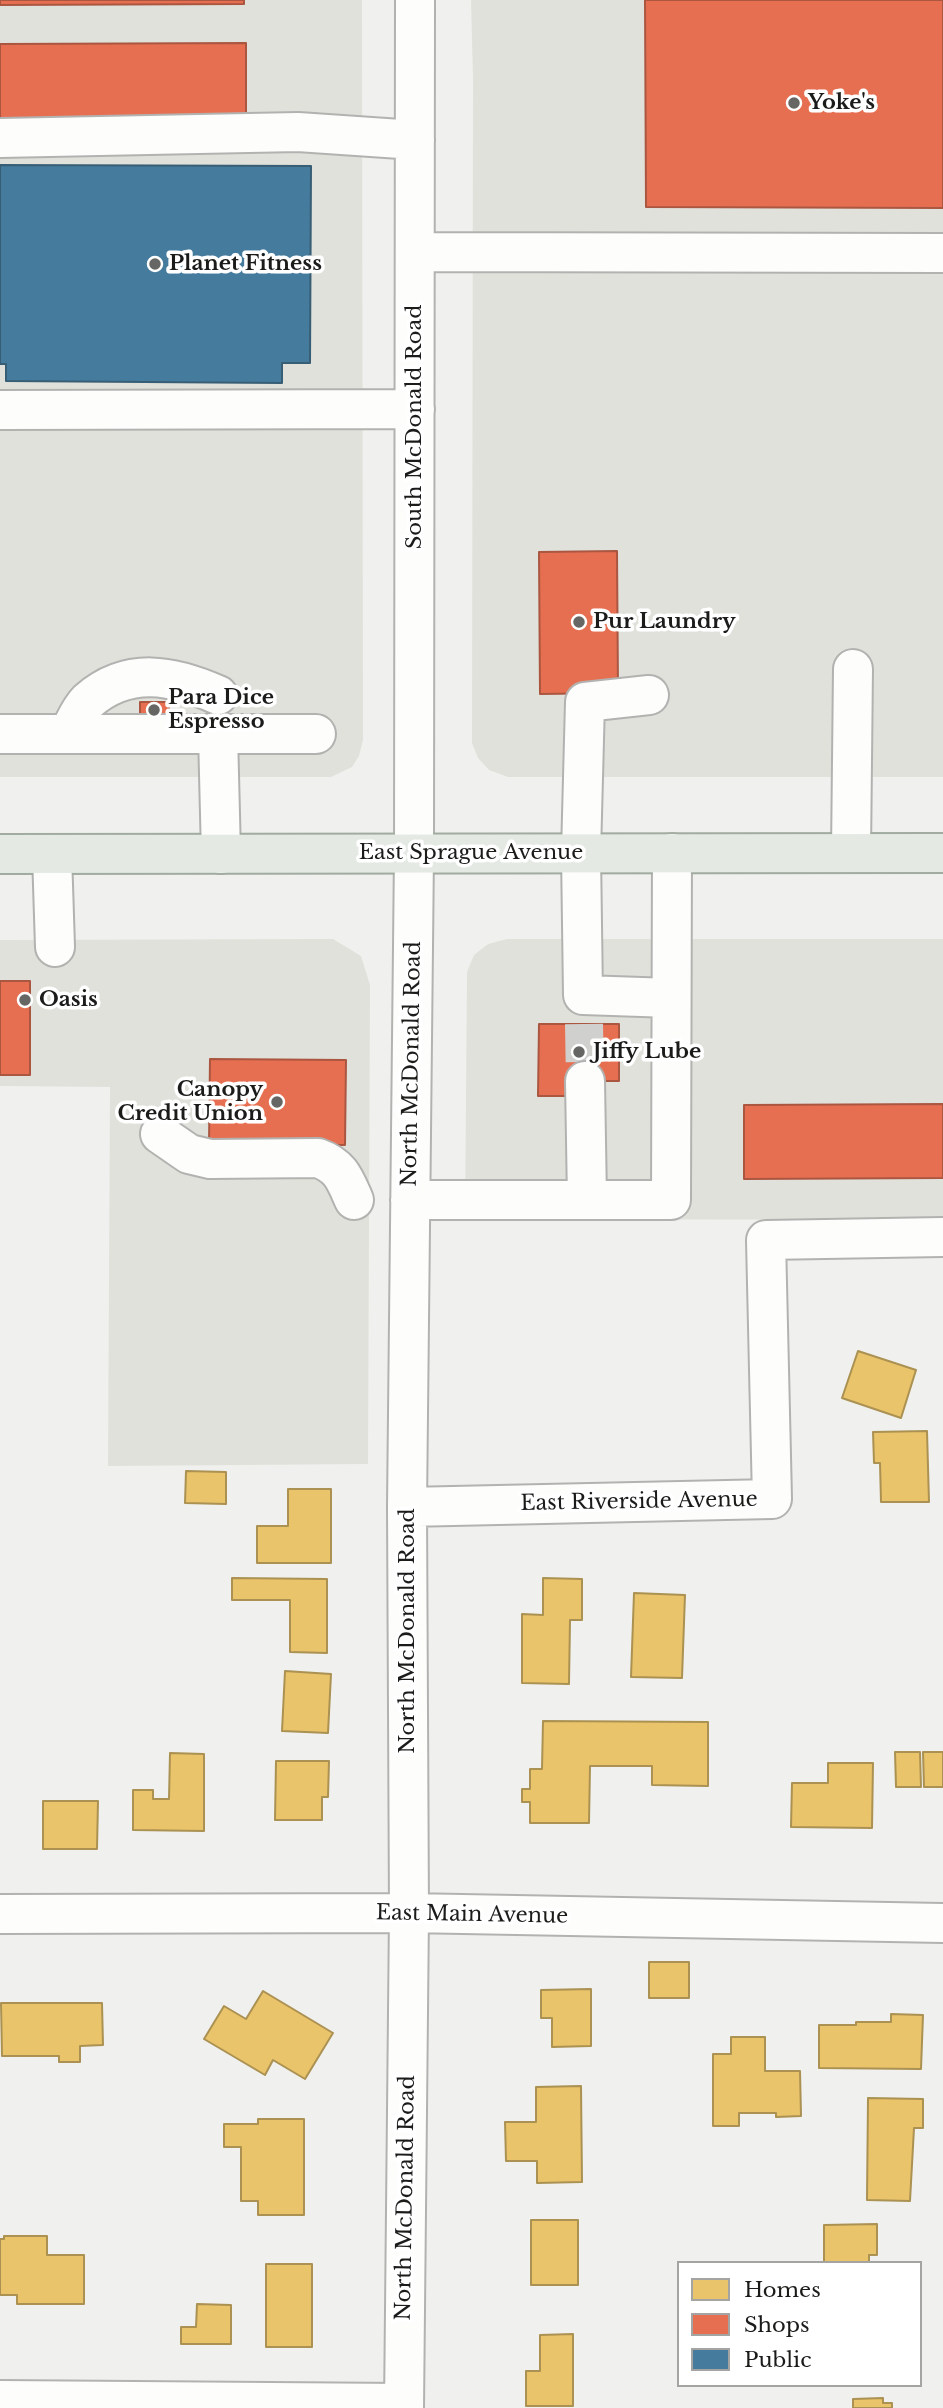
<!DOCTYPE html>
<html>
<head>
<meta charset="utf-8">
<style>
  body { margin:0 }
  #map { position:relative; width:943px; height:2408px; overflow:hidden; background:#f0f1ee; font-family:"Libre Baskerville",serif }
  canvas { display:block }
  .legend { position:absolute; left:677px; top:2261px; width:245px; height:126px; box-sizing:border-box; background:#fff; border:2px solid #a4a4a3; margin:0; padding:9px 12px; list-style:none; font-size:21px; color:#1b1b19 }
  .legend li { display:flex; align-items:center; gap:14px; height:35px }
  .legend b { width:35px; border:2px solid #a4a4a3 }
</style>
</head>
<body>
<div id="map">
<canvas width="943" height="2408"></canvas>
<ul class="legend">
<li><b style="height:19px;background:#e9c46a"></b>Homes</li>
<li><b style="height:19px;background:#e76f51"></b>Shops</li>
<li><b style="height:19px;background:#457b9d"></b>Public</li>
</ul>
</div>
<script>
const c = document.querySelector('canvas').getContext('2d');
c.lineJoin = 'round';
function fillPath(path, color) { c.fillStyle = color; c.fill(path, 'evenodd'); }
function trace(path, color, width, dash) { c.strokeStyle = color; c.lineWidth = width; c.lineCap = dash ? 'butt' : 'round'; c.setLineDash(dash || []); c.stroke(path); }
function drawText(font, color, halo, rows, align = 'center') {
  c.font = font + ' "Libre Baskerville",serif'; c.lineWidth = 7; c.setLineDash([]); c.textBaseline = 'middle'; c.strokeStyle = halo; c.fillStyle = color; for (const [text, x, y, turn = 0] of rows) {
    c.save(); c.translate(x, y); c.rotate((+turn || 0) * Math.PI / 180); c.textAlign = isNaN(turn) ? turn : align; if (halo) c.strokeText(text, 0, 0); c.fillText(text, 0, 0); c.restore();
  }
}
const built = new Path2D(`
  M0 0H362L363 740 359 756 352 767 331 777H0Z
  M471 0H943V777H508L489 770 478 758 472 743 473 79Z
  M333 939 361 956 370 985 368 1464 108 1466 110 1087 0 1086V940Z
  M507 939H943V1220L465 1219 467 972 474 955 488 944Z`);
const homes = new Path2D(`
  M858 1351 916 1370 901 1418 842 1398Z
  M927 1431 929 1502H881L880 1463H874L873 1432Z
  M186 1471 226 1472V1504L185 1503Z
  M288 1489H331V1563H257V1526H288Z
  M232 1578 327 1579V1653L290 1652V1600H232Z
  M543 1578 582 1579V1620H570L569 1684 522 1683V1614L543 1615Z
  M634 1593 685 1595 682 1678 631 1677Z
  M285 1671 331 1674 328 1733 282 1731Z
  M543 1721 708 1722V1786L652 1785V1766H590L589 1823H530V1802H522V1789H530V1769H542Z
  M895 1752H920L921 1787H896Z
  M923 1752H943V1787H924Z
  M170 1753 204 1754V1831L133 1830V1790H153V1799H169Z
  M276 1761H329L328 1797H322V1820H275Z
  M828 1763H873L872 1828 791 1827 792 1783H828Z
  M43 1801H98L97 1849H43Z
  M649 1962H689V1998H649Z
  M591 1989V2046L552 2047V2018H541V1990Z
  M263 1991 333 2033 305 2079 273 2060 265 2075 204 2039 224 2006 246 2019Z
  M1 2003H102L103 2045 80 2046V2062H59V2056H2Z
  M891 2014 923 2015 921 2069 819 2068V2025H856V2022H891Z
  M731 2037H765V2071H800L801 2116 776 2117V2113H739V2126H713V2054H731Z
  M581 2086 582 2182 537 2183V2161H506L505 2122H536V2087Z
  M868 2098 923 2099V2128H914L910 2201 867 2200Z
  M258 2119H304V2215H258V2201H241V2147H224V2124H258Z
  M531 2220H578V2285H531Z
  M877 2224V2255H869V2263H824V2225Z
  M4 2236H47V2255H84V2304H17V2295H0V2239H4Z
  M266 2264H312V2347H266Z
  M197 2304 231 2305V2344H181V2327H196Z
  M573 2334V2406H526V2371H540V2335Z
  M883 2398V2403H892V2408H853V2399Z`);
const shops = new Path2D(`
  M0 0H244V4L0 5Z
  M645 0H943V208L646 207Z
  M246 43V128H0V44Z
  M617 551 618 693 540 694 539 552Z
  M140 702H169V718H140Z
  M0 981H30V1075H0Z
  M539 1024H619V1081H571L570 1096H538Z
  M210 1059 346 1060 345 1145 209 1144Z
  M943 1104V1178L744 1179V1105Z`);
const public = new Path2D(`
  M0 165 311 166 310 363H282V383L6 381V364H0Z`);
const minorTunnel = new Path2D(`
  M584 1024 585 1081`);
const minor = new Path2D(`
  M0 138 298 132 415 140
  M415 252 943 253
  M0 410 415 409
  M649 695 585 702 581 853 583 995 671 998
  M0 734H316
  M68 734C74 724 79 710 88 701 128 666 173 675 218 695
  M218 734 221 854
  M851 853 853 669
  M52 854 55 947
  M585 1081 587 1200
  M160 1134 189 1154 210 1159 318 1158C341 1166 345 1180 354 1200
  M410 1200H671L672 853
  M407 1507 772 1499 766 1240 943 1237
  M0 1914 409 1913 943 1923
  M0 2400 404 2403
  M404 2408 409 1913 407 1507 414 853 415 0`);
const major = new Path2D(`
  M0 854 943 853`);
const markers = [
  [794,103,7,"#666664"],
  [155,264,7,"#666664"],
  [579,622,7,"#666664"],
  [154,710,7,"#666664"],
  [25,1000,7,"#666664"],
  [579,1052,7,"#666664"],
  [277,1102,7,"#666664"]
];
const poiNames = [
  ["Yoke's",808,103],
  ["Planet Fitness",169,264],
  ["Pur Laundry",593,622],
  ["Para Dice",168,698],
  ["Espresso",168,722],
  ["Oasis",39,1000],
  ["Jiffy Lube",593,1052],
  ["Canopy",263,1090,"right"],
  ["Credit Union",263,1114,"right"]
];
const streetNames = [
  ["South McDonald Road",415,427,-90],
  ["East Sprague Avenue",471,853],
  ["North McDonald Road",412,1064,-89],
  ["East Riverside Avenue",639,1502,-1],
  ["North McDonald Road",408,1631,-90],
  ["East Main Avenue",472,1915,1],
  ["North McDonald Road",406,2198,-89]
];
fillPath(built, '#e0e1da');
fillPath(homes, '#e9c46a');
trace(homes, '#ab9152', 2);
fillPath(shops, '#e76f51');
trace(shops, '#aa5640', 2);
fillPath(public, '#457b9d');
trace(public, '#385e75', 2);
trace(minorTunnel, '#d0d1ce', 38, [38, 19]);
trace(minor, '#b2b3b1', 42);
trace(major, '#a1ab9f', 42);
trace(minor, '#fdfdfc', 38);
trace(major, '#e4e9e4', 38);
for (const [x, y, r, color] of markers) { const dot = new Path2D(); dot.arc(x, y, r, 0, 2 * Math.PI); c.fillStyle = color; c.fill(dot); trace(dot, '#fff', 2.5); }
drawText('bold 21px', '#1b1b19', '#fff', poiNames, 'left');
drawText('21px', '#1b1b19', '#fff', streetNames);
</script>
</body>
</html>
